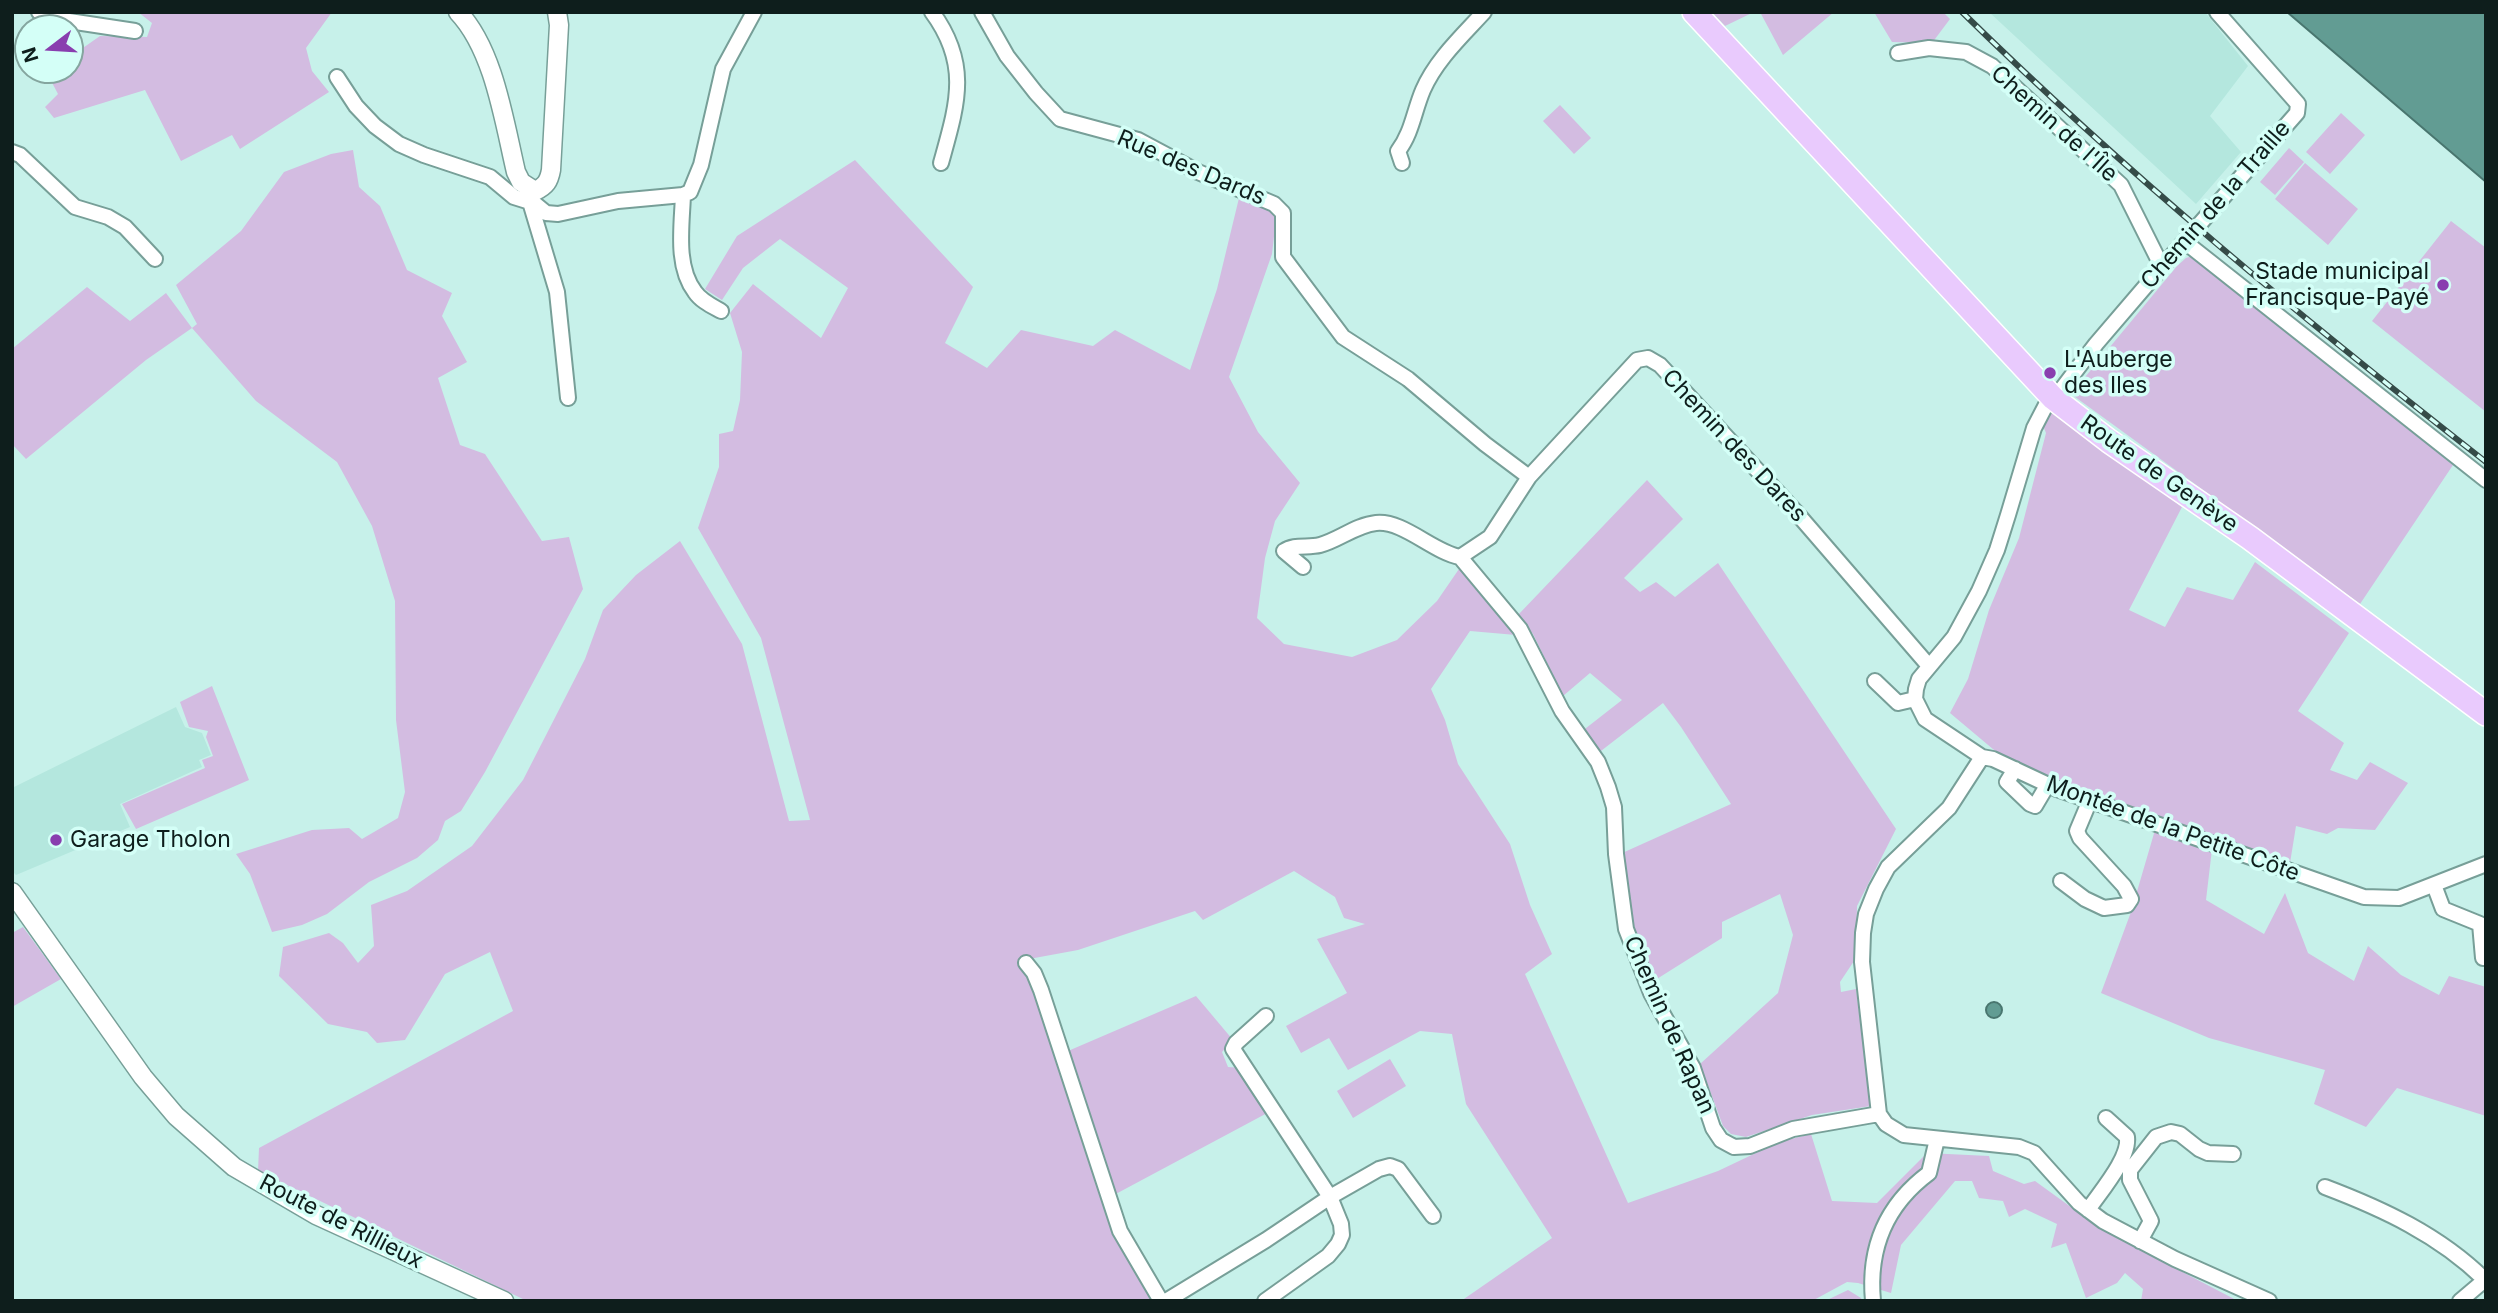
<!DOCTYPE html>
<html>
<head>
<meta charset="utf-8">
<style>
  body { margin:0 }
  #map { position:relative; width:2498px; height:1313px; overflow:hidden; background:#c7f1ea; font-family:Inter,sans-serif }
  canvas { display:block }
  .frame { position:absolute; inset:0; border:14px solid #0e1e1c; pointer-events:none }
  .north { position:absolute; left:14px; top:14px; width:70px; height:70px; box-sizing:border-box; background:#d4fff7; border:2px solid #85a59f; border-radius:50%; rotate:253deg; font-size:19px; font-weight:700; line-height:28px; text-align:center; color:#0e1e1c }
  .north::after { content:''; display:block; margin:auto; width:24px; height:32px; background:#893eaf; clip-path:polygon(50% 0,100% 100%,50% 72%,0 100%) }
</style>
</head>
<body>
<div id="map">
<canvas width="2498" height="1313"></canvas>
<div class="frame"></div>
<div class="north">N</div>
</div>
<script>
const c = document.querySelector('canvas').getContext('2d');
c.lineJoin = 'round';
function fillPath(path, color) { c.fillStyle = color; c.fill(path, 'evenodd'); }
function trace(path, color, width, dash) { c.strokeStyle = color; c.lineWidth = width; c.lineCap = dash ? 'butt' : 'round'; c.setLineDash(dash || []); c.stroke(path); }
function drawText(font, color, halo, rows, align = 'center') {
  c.font = font + ' Inter,sans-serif'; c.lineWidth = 7; c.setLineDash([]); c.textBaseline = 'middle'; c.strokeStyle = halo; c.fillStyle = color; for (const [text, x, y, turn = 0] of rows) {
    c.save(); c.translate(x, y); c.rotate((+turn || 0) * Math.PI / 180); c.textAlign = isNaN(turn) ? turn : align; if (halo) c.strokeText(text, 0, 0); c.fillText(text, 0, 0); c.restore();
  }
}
const built = new Path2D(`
  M1989 12H2205L2248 66 2210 116 2241 152 2196 204Z
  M176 707 185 727 202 733 211 755 199 760 202 767 120 804 130 827 16 875 12 871V788Z`);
const green = new Path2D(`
  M138 12H332L306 48 312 71 329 92 240 149 232 135 181 161 145 90 54 118 45 107 58 94 47 73 51 70H70V57L100 36 147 37 152 23Z
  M1712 12H1754L1725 26Z
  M1760 12H1834L1783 55Z
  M1874 12H1943L1950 19 1932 43 1892 42Z
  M1560 105 1591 138 1574 154 1543 121Z
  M2341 113 2365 135 2330 174 2306 152Z
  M2289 148 2304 162 2275 195 2260 182Z
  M353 150 359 187 380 206 407 270 452 293 442 316 467 362 438 378 460 445 485 454 542 541 569 537 583 589 485 772 461 811 445 821 438 840 417 858 369 882 327 914 302 925 272 932 250 874 236 854 312 830 349 828 362 839 398 818 405 792 396 720 395 601 372 526 337 462 256 401 192 328 146 360 26 459 12 444V349L87 287 130 321 166 293 192 328 197 324 176 285 241 231 284 172 331 154Z
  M855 160 973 287 945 343 987 368 1021 330 1093 346 1115 330 1190 370 1217 289 1239 198 1277 210 1272 254 1229 377 1258 432 1300 483 1275 521 1265 558 1257 618 1284 644 1352 657 1397 640 1437 601 1459 569 1499 612 1516 635 1470 631 1431 689 1445 720 1458 764 1510 844 1530 905 1552 954 1525 974 1628 1203 1718 1171 1779 1142 1811 1134 1832 1201 1877 1203 1927 1153 1989 1156 1993 1171 2024 1184 2035 1181 2104 1231 2238 1301H2141L2143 1289 2125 1273 2117 1283 2086 1298 2066 1243 2051 1248 2057 1224 2025 1209 2009 1217 2003 1201 1979 1198 1972 1181H1955L1901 1245 1891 1293 1858 1283 1847 1282 1812 1301H1461L1552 1238 1466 1104 1452 1034 1420 1031 1348 1070 1329 1038 1301 1053 1286 1026 1347 993 1317 939 1365 924 1344 918 1335 897 1294 871 1203 920 1195 911 1078 950 1029 959 1106 1199 1156 1301H527L258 1171 259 1148 513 1011 490 952 445 974 405 1040 377 1043 367 1032 328 1024 279 976 283 947 329 933 343 943 358 963 374 946 371 905 407 891 472 846 523 780 585 659 603 610 636 575 680 541 742 644 789 821 810 820 761 638 698 528 719 467V434L733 431 740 400 742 352 730 313 753 284 821 338 848 288 780 239 743 268 722 300 705 289 737 236Z
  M2305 163 2358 209 2328 245 2275 199Z
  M2451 221 2486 248V412L2372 321Z
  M2192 256 2196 257 2453 465 2360 604 2071 394 2177 266 2186 258Z
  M2050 410 2182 507 2129 610 2165 627 2187 587 2233 600 2255 562 2349 633 2298 711 2344 743 2330 770 2357 780 2370 762 2408 783 2375 830 2338 828 2327 834 2296 826 2290 863 2060 784 2000 755 1950 713 1968 679 1989 610 2019 538 2046 433 2042 423Z
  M1647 480 1683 519 1624 578 1640 592 1656 582 1675 597 1718 563 1896 829 1857 906 1856 958 1840 982 1841 992 1856 989 1871 1106 1812 1115 1746 1137 1731 1134 1723 1126 1700 1064 1778 993 1793 935 1780 894 1722 922V938L1652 982 1630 925 1620 854 1731 804 1681 727 1663 703 1597 754 1581 732 1622 700 1590 673 1563 696 1533 634 1518 615Z
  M212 686 249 780 136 829 122 804 205 768 202 760 213 756 206 737 208 731 189 727 180 702Z
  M2155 830 2212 849 2206 900 2264 934 2285 893 2308 953 2354 981 2368 946 2401 975 2439 995 2449 976 2486 987V1116L2397 1088 2366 1127 2314 1104 2325 1070 2209 1038 2101 993 2131 912Z
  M23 927 61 979 12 1007V933Z
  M1196 996 1233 1040 1222 1052 1228 1067 1243 1068 1271 1111 1112 1196 1068 1051Z
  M1390 1059 1406 1086 1353 1118 1337 1091Z
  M1848 1290 1861 1298 1862 1301H1825Z`);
const water = new Path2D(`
  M2287 12H2486V182Z
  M1986 1010a8 8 0 1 1 16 0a8 8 0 1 1-16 0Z`);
const minor = new Path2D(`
  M39 12 69 21 135 31
  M932 12C971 65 957 105 941 163
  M982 12 1007 56 1036 93 1060 119 1138 140 1198 172 1274 204 1283 213V257L1343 337 1408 379 1485 444 1529 477
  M2217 12 2298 104 2297 113 2162 267 2096 344 2058 394 2047 403 2034 428 2008 515 1997 550 1979 591 1954 637 1919 679 1916 689 1915 699 1925 719 1982 757 1993 759 2057 789 2364 897 2399 898 2486 864
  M1898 53 1929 48 1966 52 1992 66 2121 185 2162 267
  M337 77 356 106 375 126 399 144 424 155 490 177 514 197 530 202 557 292 568 398
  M12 152 20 155 75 207 108 217 125 227 155 259
  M1402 163 1398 151C1412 133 1414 111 1423 90 1436 60 1462 36 1484 12
  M683 195C682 225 675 266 695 292 701 301 712 306 721 311
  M529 199 546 213 558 214 618 201 683 195 690 192 701 165 723 69 754 12
  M2185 242 2486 480
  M1303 567 1284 551C1294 544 1308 548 1320 545 1339 540 1356 525 1376 523 1403 520 1433 552 1460 557
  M1875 681 1898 703 1915 699
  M1982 757 1949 808 1888 867 1876 889 1866 914 1863 933 1862 962 1879 1114 1886 1124 1904 1135 2019 1147 2034 1153 2079 1203 2103 1221 2175 1259 2269 1301
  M2015 769 2007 782 2030 804 2035 806 2048 784
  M2061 881 2085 899 2104 908 2127 905 2131 899 2124 886 2080 838 2077 831 2090 800
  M2434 885 2443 909 2480 924 2483 958
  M1026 963 1034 973 1041 990 1120 1231 1161 1301
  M1879 1114 1793 1129 1750 1146 1734 1147 1721 1140 1713 1128 1693 1068 1651 993 1626 929 1616 854 1614 807 1608 787 1598 762 1562 711 1520 629 1460 557 1490 537 1529 477 1637 360 1648 358 1660 365 1795 511 1929 666
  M2325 1187C2383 1209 2439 1235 2484 1279
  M2088 1210C2100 1192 2130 1158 2127 1137L2106 1118
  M2140 1241 2151 1221 2130 1180V1170L2156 1137 2171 1132 2180 1134 2199 1149 2208 1153 2233 1154
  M1166 1301 1266 1240 1330 1197 1379 1169 1390 1166 1398 1169 1433 1216
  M1265 1301 1328 1256 1338 1244 1342 1235 1341 1224 1330 1197 1233 1049 1236 1043 1266 1016
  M1873 1301C1868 1248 1886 1205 1929 1173L1937 1139
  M2460 1301 2486 1279`);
const tertiary = new Path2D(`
  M458 12C494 50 504 121 516 172L521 182 535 191C546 186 549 181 551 170L559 25 557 12
  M12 892 143 1077 176 1116 234 1167 316 1215 504 1301`);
const primary = new Path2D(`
  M1694 12 2053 398 2109 441 2250 538 2486 714`);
const rail = new Path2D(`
  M1962 12C2128 175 2303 319 2486 462`);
const markers = [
  [2443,285,7,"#893eaf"],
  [2050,373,7,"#893eaf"],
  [56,840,7,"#893eaf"]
];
const streetNames = [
  ["Chemin de l'Île",2054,124,42],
  ["Rue des Dards",1191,168,23],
  ["Chemin de la Traille",2216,205,-49],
  ["Chemin des Dares",1734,446,47],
  ["Route de Genève",2159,474,35],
  ["Montée de la Petite Côte",2173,829,20],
  ["Chemin de Rapan",1669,1025,66],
  ["Route de Rillieux",341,1222,27]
];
const poiNames = [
  ["Stade municipal",2429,272,"right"],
  ["Francisque-Payé",2429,298,"right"],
  ["L'Auberge",2064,360],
  ["des Iles",2064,386],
  ["Garage Tholon",70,840]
];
fillPath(built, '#b4e7de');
fillPath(green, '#d3bce1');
fillPath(water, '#629c93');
trace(water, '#49766f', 2);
trace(minor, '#779f98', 18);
trace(tertiary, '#779f98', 21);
trace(primary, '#fff', 26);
trace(minor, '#fff', 14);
trace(tertiary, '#fff', 18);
trace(primary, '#e9cafd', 23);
trace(rail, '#354b48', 6);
trace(rail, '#d4fff7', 3.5, [10]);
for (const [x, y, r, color] of markers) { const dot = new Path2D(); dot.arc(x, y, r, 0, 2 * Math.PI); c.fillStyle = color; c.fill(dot); trace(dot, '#d4fff7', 2.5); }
drawText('23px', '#0e1e1c', '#d4fff7', streetNames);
drawText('23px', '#0e1e1c', '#d4fff7', poiNames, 'left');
</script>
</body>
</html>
